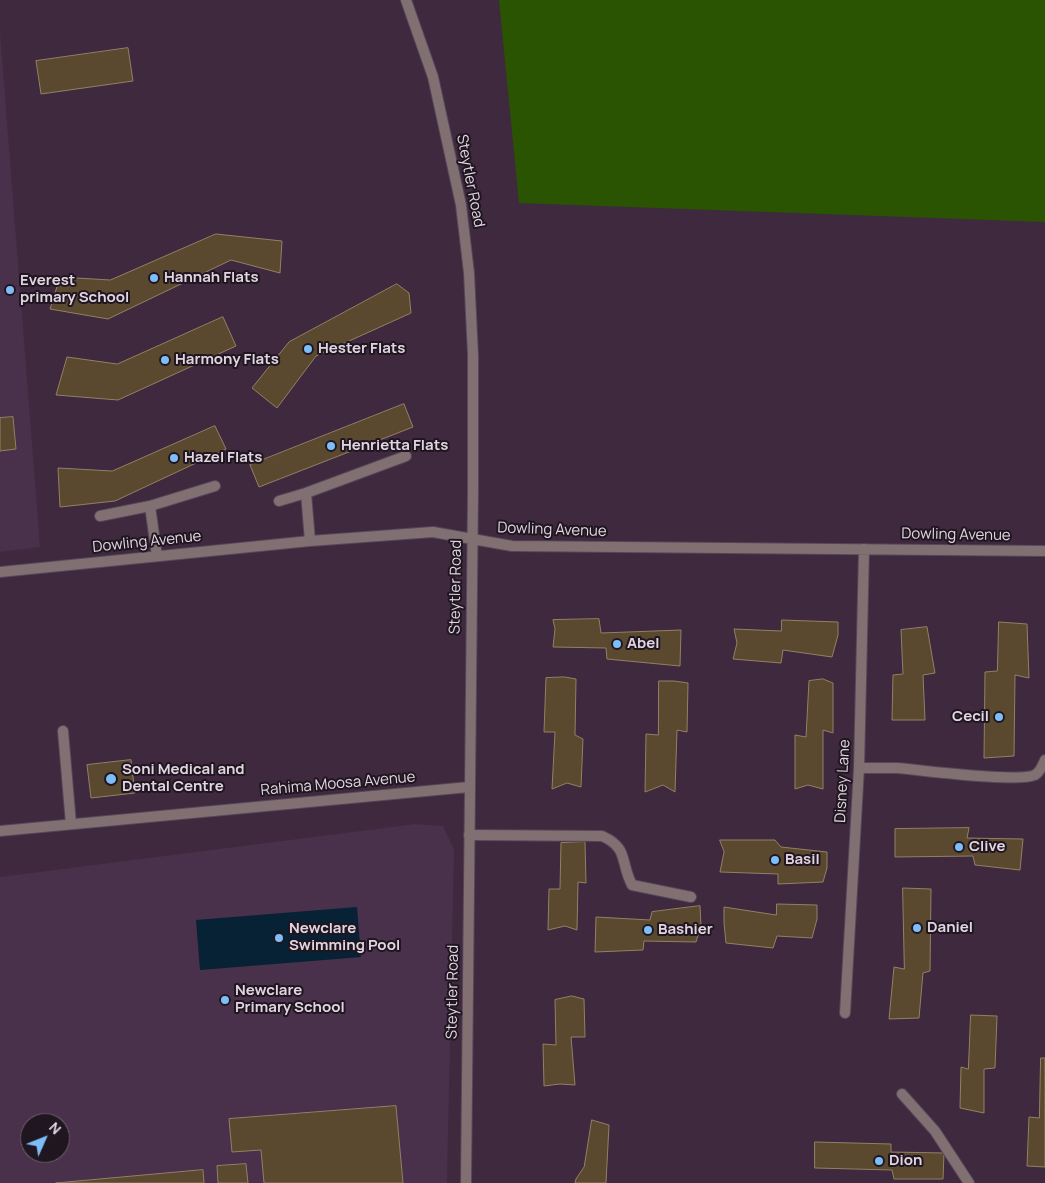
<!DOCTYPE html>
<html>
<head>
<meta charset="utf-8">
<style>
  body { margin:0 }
  #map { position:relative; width:1045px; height:1183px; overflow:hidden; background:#3e293f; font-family:Manrope,sans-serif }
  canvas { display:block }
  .north { position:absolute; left:20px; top:1113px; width:50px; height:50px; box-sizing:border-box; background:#1f1620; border:1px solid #6d626e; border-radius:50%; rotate:46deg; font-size:14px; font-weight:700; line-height:20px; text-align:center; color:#e2d5e2 }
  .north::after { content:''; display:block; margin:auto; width:18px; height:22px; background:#7dbef9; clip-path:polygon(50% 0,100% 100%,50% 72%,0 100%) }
</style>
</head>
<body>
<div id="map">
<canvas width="1045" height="1183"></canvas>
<div class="north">N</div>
</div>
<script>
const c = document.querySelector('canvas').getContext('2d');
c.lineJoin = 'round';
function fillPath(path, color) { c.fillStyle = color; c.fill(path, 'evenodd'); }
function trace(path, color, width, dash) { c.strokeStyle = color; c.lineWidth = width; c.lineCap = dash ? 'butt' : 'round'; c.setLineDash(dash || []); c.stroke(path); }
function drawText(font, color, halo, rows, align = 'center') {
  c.font = font + ' Manrope,sans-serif'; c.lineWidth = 4; c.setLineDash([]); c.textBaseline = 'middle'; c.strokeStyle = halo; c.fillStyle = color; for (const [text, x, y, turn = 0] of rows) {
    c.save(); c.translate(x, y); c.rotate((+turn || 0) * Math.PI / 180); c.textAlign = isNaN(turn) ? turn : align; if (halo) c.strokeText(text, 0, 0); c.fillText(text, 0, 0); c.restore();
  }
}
const built = new Path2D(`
  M0 32 40 547 0 552Z
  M415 824 443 826 454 849 447 1183H0V877ZM30 1123H60V1153H30Z`);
const green = new Path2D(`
  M499 0H1045V222L519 203Z`);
const water = new Path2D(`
  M357 907 361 957 200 970 196 920Z`);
const building = new Path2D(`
  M128 48 133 81 41 94 36 61Z
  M216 234 282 241 280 273 231 260 108 319 50 309 60 277 110 280Z
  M397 284 409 293 411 313 316 356 277 408 252 388 289 342Z
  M223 317 236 346 118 400 56 395 67 357 117 364Z
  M404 404 413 427 259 487 250 465Z
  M13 417 16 449 0 451V418Z
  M215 426 226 449 115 501 60 507 58 468 112 471Z
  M599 619 601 633 681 630 680 666 607 659 606 648 553 647 555 629 553 620Z
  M782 620 838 622V635L832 657 783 650 781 663 733 659 737 643 734 629 781 631Z
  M999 622 1027 624 1029 678 1015 675 1014 756 984 758 985 672 997 671Z
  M927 627 935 673 923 675 925 720H892L893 675 903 674 901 630Z
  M565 677 576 679 575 735 583 739 581 787 567 783 552 789 555 732H544L546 678Z
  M823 679 833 683V733L823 730V789L808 785 795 789V735L806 737 809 681Z
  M659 681H674L688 683 687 732 677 730 675 792 663 785 645 792 646 734 658 735Z
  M131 760 135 793 91 798 87 765Z
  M969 828 967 838 1023 839 1020 870 975 865 973 856 895 857V829Z
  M720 840H775L781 847 827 852V868L823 882 778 884V874L720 872 724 852Z
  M585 842 586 883 578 882 577 930 565 926 548 930 549 889H560L561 843Z
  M903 888 931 889 930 971 923 973 919 1018 889 1019 894 967 904 969Z
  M777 904 817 905V919L812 938 777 936 773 948 726 943 724 923V907L776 915Z
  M700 906 701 926 696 942 644 941 643 950 595 952 596 917 650 920 652 912Z
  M572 996 584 999 585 1037H571L575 1085 560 1084 544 1086 543 1044 556 1045 555 1000Z
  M971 1015 997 1016 995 1068 984 1069V1113L960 1108 961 1067 968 1069Z
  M1041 1058H1045V1167L1027 1166 1029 1117 1039 1118Z
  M396 1106 403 1183H264L261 1150 232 1152 229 1119Z
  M592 1120 609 1125 606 1183H575L576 1179 584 1167Z
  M815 1142 891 1144V1152L944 1153 943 1179H894L892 1170 815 1168Z
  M246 1164 248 1183H218L217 1166Z
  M203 1170 204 1183H56Z`);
const service = new Path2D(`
  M279 501 306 493
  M100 516 150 506
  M310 541 306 493 406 456
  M157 556 150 506 215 486
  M63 731 71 824
  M859 768C872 768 885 768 897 768 922 770 1017 783 1035 775 1040 772 1043 765 1045 760
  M469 835 602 836C629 848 620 862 632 885L691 897
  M902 1094 935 1131 969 1183`);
const minor = new Path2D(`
  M406 0 433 77 461 205 469 273 473 355V491L466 1183
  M0 572 310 541 433 532 512 546 1045 551
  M0 831 469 787
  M845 1013 859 768 864 549`);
const markers = [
  [154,278,5,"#7dbef9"],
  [10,290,5,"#7dbef9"],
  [308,349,5,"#7dbef9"],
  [165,360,5,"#7dbef9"],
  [331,446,5,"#7dbef9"],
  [174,458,5,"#7dbef9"],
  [617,644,5,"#7dbef9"],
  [999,717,5,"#7dbef9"],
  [111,779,6,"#7dbef9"],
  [959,847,5,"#7dbef9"],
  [775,860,5,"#7dbef9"],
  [917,928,5,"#7dbef9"],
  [648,930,5,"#7dbef9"],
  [279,938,5,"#7dbef9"],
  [225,1000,5,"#7dbef9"],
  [879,1161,5,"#7dbef9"]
];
const streetNames = [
  ["Steytler Road",470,181,79],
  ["Dowling Avenue",552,530,2],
  ["Dowling Avenue",956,535,1],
  ["Dowling Avenue",147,542,-6],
  ["Steytler Road",456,587,-89],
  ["Disney Lane",843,781,-87],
  ["Rahima Moosa Avenue",338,784,-5],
  ["Steytler Road",453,992,-89]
];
const poiNames = [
  ["Hannah Flats",164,278],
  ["Everest",20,281],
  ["primary School",20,298],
  ["Hester Flats",318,349],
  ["Harmony Flats",175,360],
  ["Henrietta Flats",341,446],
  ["Hazel Flats",184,458],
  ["Abel",627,644],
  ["Cecil",989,717,"right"],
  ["Soni Medical and",122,770],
  ["Dental Centre",122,787],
  ["Clive",969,847],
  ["Basil",785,860],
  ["Daniel",927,928],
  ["Newclare",289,929],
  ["Swimming Pool",289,946],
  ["Bashier",658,930],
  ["Newclare",235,991],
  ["Primary School",235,1008],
  ["Dion",889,1161]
];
fillPath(built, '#49304b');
fillPath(green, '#2a5401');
fillPath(water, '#072135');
fillPath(building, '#5b492f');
trace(building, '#938064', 1);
trace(service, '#584559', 12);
trace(minor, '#584559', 12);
trace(service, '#817072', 10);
trace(minor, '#817072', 10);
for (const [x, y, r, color] of markers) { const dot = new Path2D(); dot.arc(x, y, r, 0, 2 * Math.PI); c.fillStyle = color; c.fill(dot); trace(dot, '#1f1620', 2); }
drawText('15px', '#e2d5e2', '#1f1620', streetNames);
drawText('bold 15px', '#e2d5e2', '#1f1620', poiNames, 'left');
</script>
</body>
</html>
